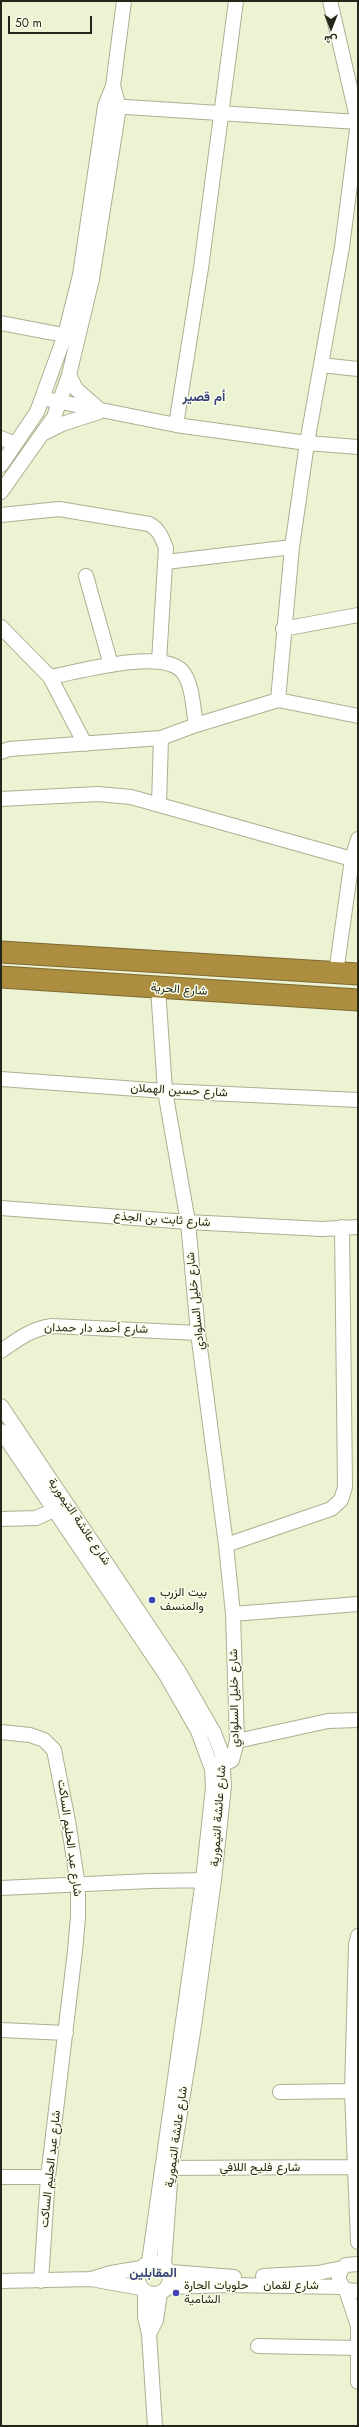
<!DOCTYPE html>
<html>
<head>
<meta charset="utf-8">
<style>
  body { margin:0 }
  #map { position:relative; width:359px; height:2427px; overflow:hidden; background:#ebf3d2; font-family:Jost,Vazirmatn,sans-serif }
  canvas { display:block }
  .frame { position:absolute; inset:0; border:2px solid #232619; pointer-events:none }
  .north { position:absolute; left:311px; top:8px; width:40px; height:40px; -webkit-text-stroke:3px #faffeb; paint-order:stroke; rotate:180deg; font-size:11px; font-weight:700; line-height:16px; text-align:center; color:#232619 }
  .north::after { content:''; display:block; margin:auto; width:14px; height:18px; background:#232619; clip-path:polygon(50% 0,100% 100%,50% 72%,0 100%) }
  .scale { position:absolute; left:8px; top:16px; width:84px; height:18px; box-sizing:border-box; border:2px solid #232619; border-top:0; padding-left:5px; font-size:12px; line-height:14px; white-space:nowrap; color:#232619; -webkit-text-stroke:3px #faffeb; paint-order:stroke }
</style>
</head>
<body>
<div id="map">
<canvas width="359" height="2427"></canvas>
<div class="frame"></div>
<div class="north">ش</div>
<div class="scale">50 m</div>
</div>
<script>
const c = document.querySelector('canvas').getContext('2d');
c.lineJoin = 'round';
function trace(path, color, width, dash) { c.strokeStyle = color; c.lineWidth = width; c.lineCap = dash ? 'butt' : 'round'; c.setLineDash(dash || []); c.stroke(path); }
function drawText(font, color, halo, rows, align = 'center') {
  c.font = font + ' Jost,Vazirmatn,sans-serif'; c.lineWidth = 3; c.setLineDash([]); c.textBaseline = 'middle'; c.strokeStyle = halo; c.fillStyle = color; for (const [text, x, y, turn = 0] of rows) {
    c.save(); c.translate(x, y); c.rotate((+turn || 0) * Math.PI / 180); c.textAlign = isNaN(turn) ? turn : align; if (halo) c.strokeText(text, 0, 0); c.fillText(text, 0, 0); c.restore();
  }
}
const minor = new Path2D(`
  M111 106 358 122
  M1 323 74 337
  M321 365 358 369
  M69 375 76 389 100 410
  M51 400 176 425 307 443 358 447
  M176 425 201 268 236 1
  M44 433 62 424 99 412
  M1 438 15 444
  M1 465 37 412 65 335 80 275 105 106 113 86 124 1
  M1 492 54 417 69 375 92 279 119 107 113 86
  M1 515 59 509 149 524C159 529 162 538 166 548L159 661
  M166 562 292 547
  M86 576 111 665
  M1 627 50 677 85 744
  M283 629 358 615
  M50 677C78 672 160 648 182 671 193 684 193 709 196 725
  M278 700 292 547 307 443 342 247 358 122 330 1
  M1 752 9 749 161 738 196 725 278 700 358 716
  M1 799 98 794 131 797 352 859
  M159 804 161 738
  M336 973 352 859 358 839
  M158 988 165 1091 188 1222 198 1333 226 1545 233 1614 237 1741 232 1760 216 1768
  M1 1079 165 1091 358 1100
  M1 1208 188 1222 322 1229 358 1227
  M1 1351C18 1339 31 1329 52 1326L198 1333
  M1 1406 179 1672 214 1733 222 1754 224 1786 214 1880 194 2026 171 2169 164 2264
  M1 1431 166 1675 198 1731 212 1769 213 1787 203 1880 149 2262
  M1 1519 36 1518 54 1510
  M226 1545 331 1509 341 1500 345 1487 342 1227
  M233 1614 358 1604
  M1 1732 30 1735 44 1740 54 1750 68 1821 78 1886V1917L75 1951 48 2177 41 2281
  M237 1741 328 1721 358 1720
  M1 1888 150 1881 211 1880
  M358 1936 356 1945 352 2091 358 2242
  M1 2030 66 2033
  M280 2092 352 2091
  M162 2168 358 2167
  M1 2177H48
  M138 2278a16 16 0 1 1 32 0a16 16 0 1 1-32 0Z
  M358 2264 346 2265C336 2273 337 2282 346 2290L358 2291
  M170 2272 234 2277
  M263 2276 318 2273 342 2268
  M91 2279 111 2273 141 2268
  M1 2281 91 2279 141 2288
  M168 2287 231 2285 342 2287
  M346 2290 358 2326
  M145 2291V2317L149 2334 155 2426
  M358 2324V2382
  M149 2334 156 2320 160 2293
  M258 2346 358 2348`);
const highway = new Path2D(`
  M1 952 358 974
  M1 977 358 1000`);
const markers = [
  [152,1600,4,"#4043b8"],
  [176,2293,4,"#4043b8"]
];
const streetNames = [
  ["شارع الحرية",179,990,4],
  ["شارع حسين الهملان",179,1091,3],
  ["شارع ثابت بن الجذع",162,1220,4],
  ["شارع خليل السلوادي",196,1301,-96],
  ["شارع أحمد دار حمدان",96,1329,1],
  ["شارع عائشة التيمورية",79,1522,56],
  ["شارع خليل السلوادي",235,1698,-91],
  ["شارع عائشة التيمورية",219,1816,-86],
  ["شارع عبد الحليم الساكت",69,1838,82],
  ["شارع عائشة التيمورية",177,2137,-82],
  ["شارع فليح اللافي",260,2168],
  ["شارع عبد الحليم الساكت",51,2169,-84],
  ["شارع لقمان",291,2286]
];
const poiNames = [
  ["بيت الزرب",160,1593],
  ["والمنسف",160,1607],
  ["حلويات الحارة",184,2286],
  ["الشامية",184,2300]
];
const neighbourhoodNames = [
  ["أم قصير",204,398],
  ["المقابلين",153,2274]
];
trace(minor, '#aab191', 16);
trace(highway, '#7d6932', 23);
trace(minor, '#fff', 14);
trace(highway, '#ad8d3f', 21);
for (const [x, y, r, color] of markers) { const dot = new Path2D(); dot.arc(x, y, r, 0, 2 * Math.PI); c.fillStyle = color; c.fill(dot); trace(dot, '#faffeb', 1.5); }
drawText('12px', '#232619', '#faffeb', streetNames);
drawText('12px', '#232619', '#faffeb', poiNames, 'left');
drawText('bold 13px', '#3a427d', '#faffeb', neighbourhoodNames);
</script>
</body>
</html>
